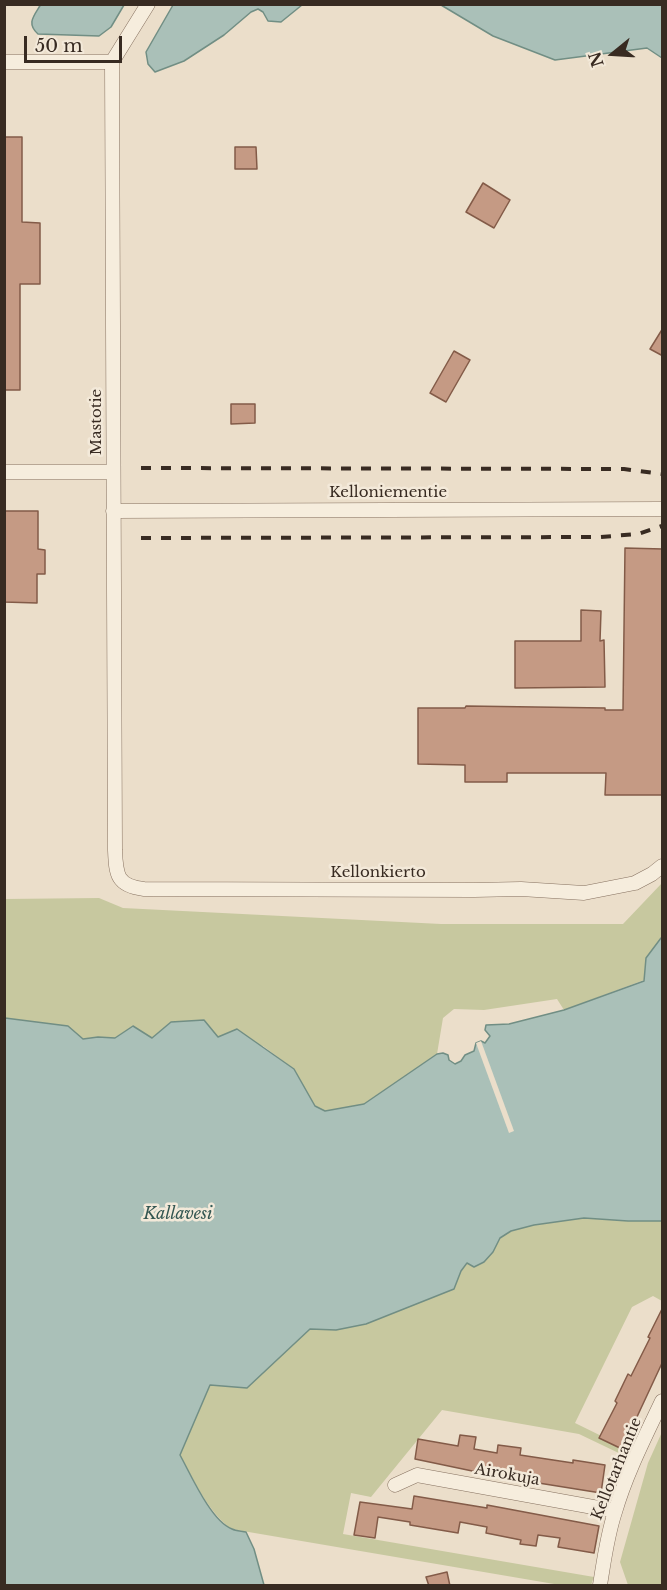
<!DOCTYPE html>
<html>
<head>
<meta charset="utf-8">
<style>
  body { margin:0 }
  #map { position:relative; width:667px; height:1590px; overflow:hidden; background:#ebdeca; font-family:"Libre Baskerville",serif }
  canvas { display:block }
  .frame { position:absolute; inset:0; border:6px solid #382b22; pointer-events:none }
  .north { position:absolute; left:583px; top:24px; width:60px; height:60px; -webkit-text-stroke:4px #f3e9d9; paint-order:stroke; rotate:252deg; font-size:16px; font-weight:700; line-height:24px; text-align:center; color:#382b22 }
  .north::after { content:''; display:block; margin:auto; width:21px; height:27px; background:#382b22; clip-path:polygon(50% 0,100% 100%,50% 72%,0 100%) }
  .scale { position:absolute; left:24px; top:36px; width:98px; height:27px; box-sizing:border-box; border:3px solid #382b22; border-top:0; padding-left:8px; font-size:18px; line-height:21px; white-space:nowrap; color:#382b22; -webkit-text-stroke:4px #f3e9d9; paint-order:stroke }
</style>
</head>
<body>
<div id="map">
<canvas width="667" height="1590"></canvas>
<div class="frame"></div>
<div class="north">N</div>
<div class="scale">50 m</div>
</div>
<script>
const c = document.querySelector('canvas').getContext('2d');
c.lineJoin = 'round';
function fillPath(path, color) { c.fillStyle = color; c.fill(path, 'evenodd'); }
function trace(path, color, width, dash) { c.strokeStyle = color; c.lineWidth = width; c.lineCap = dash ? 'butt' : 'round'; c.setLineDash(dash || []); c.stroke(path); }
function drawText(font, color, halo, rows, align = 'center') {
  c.font = font + ' "Libre Baskerville",serif'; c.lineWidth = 5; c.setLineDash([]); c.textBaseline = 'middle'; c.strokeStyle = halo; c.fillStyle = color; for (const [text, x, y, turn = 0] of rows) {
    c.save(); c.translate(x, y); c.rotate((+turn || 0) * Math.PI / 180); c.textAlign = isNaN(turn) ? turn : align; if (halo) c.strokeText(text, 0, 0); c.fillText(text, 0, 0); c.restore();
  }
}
const green = new Path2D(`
  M662 883V938L646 958 644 980 564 1010 557 999 484 1010 454 1009 443 1018 437 1054 364 1104 325 1111 315 1106 294 1069 263 1046 217 1037 171 1022 152 1038 133 1026 115 1038 98 1037 82 1039 67 1026 5 1018V899L99 898 123 908 441 924H623Z
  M584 1218 628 1221H662V1301L653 1296 632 1307 575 1423 628 1449 625 1456 579 1434 442 1410 371 1497 351 1493 343 1534 594 1577 591 1585H560L231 1529C207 1510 195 1482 180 1455L210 1385 247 1387 310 1329 336 1330 366 1324 454 1289 461 1271 468 1263 493 1252 500 1238 511 1231 534 1225Z
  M662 1432V1585H628L620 1562 648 1463Z`);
const water = new Path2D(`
  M41 4H124V5L111 27 99 36 38 34C26 23 34 16 41 4Z
  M173 5V4L302 5 281 22 268 21 263 12 258 9 251 12 224 35 184 61 155 72 148 64 146 52Z
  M441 5H662V58L647 48 555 60 493 36Z
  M661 938H662V1221H628L584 1218 534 1225 511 1231 500 1238 493 1252 484 1262 474 1267 467 1263 461 1271 454 1289 366 1324 336 1330 310 1329 247 1388 210 1385 180 1455C191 1475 211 1521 232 1529 236 1531 242 1531 246 1532L254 1549 264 1585 5 1586V1018L68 1026 83 1039 98 1037 115 1038 133 1026 152 1038 171 1022 204 1020 218 1037 237 1029 294 1069 315 1106 325 1111 364 1104 437 1054 443 1053 448 1055 449 1060 455 1064 461 1061 465 1055 474 1051 476 1043 481 1041 485 1043 490 1036 485 1030 486 1025 509 1024 564 1010 644 981 646 958Z`);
const pier = new Path2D(`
  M481 1041 514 1131 509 1133 476 1043Z`);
const building = new Path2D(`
  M4 137H22V222L40 223V284H20V390H4Z
  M235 147H256L257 169H235Z
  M483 183 510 200 494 228 466 212Z
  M663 328V356L650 349Z
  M454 351 470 360 446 402 430 393Z
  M231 404H255V423L231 424Z
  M4 511H38V549L45 550V574H37V603L4 602Z
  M625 548 663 549V795H605L606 773H507V782H465V765L418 764V708H465L466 706 605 708V710H623Z
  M581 610 601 611 600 641 604 640 605 687 515 688V641H581Z
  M663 1307V1361L622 1449 599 1438 617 1403 615 1401 628 1374 631 1376 650 1338 648 1337Z
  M460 1435 476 1437 474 1449 497 1453 498 1445 521 1448 520 1455 573 1463V1460L605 1465 601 1493 501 1477 415 1459 418 1439 458 1446Z
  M414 1496 487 1508V1505L599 1526 594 1553 558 1547 560 1538 538 1535 536 1546 520 1544 521 1540 486 1533 487 1527 460 1522 458 1533 410 1525V1522L378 1517 375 1538 354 1535 360 1502 412 1509Z
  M447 1572 450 1586H429L426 1577Z`);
const minor = new Path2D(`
  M148 4 112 62 115 850C116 875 117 886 144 889L474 890 521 889 584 893 635 883 652 874 662 866
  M4 62H112
  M4 472H113
  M113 511 662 509
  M395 1485 417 1475 615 1511
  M600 1585C604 1561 607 1536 615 1512 626 1474 645 1437 662 1401`);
const rail = new Path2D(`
  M141 468 624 469 662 474
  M141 538 600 537 638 534 662 526`);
const streetNames = [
  ["Mastotie",97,422,-90],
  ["Kelloniementie",388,493],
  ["Kellonkierto",378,873],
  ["Kellotarhantie",617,1469,-68],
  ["Airokuja",507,1475,10]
];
const waterNames = [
  ["Kallavesi",178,1214]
];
fillPath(green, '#c7c89f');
fillPath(water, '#aac0b8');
trace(water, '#718e84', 1.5);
fillPath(pier, '#ebdeca');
fillPath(building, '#c59a84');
trace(building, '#835b48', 1.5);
trace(minor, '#867160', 15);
trace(minor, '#f6eddd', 14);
trace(rail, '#382b22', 4, [10, 10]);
drawText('15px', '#382b22', '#f3e9d9', streetNames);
drawText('italic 16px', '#335651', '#f3e9d9', waterNames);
</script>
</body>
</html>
